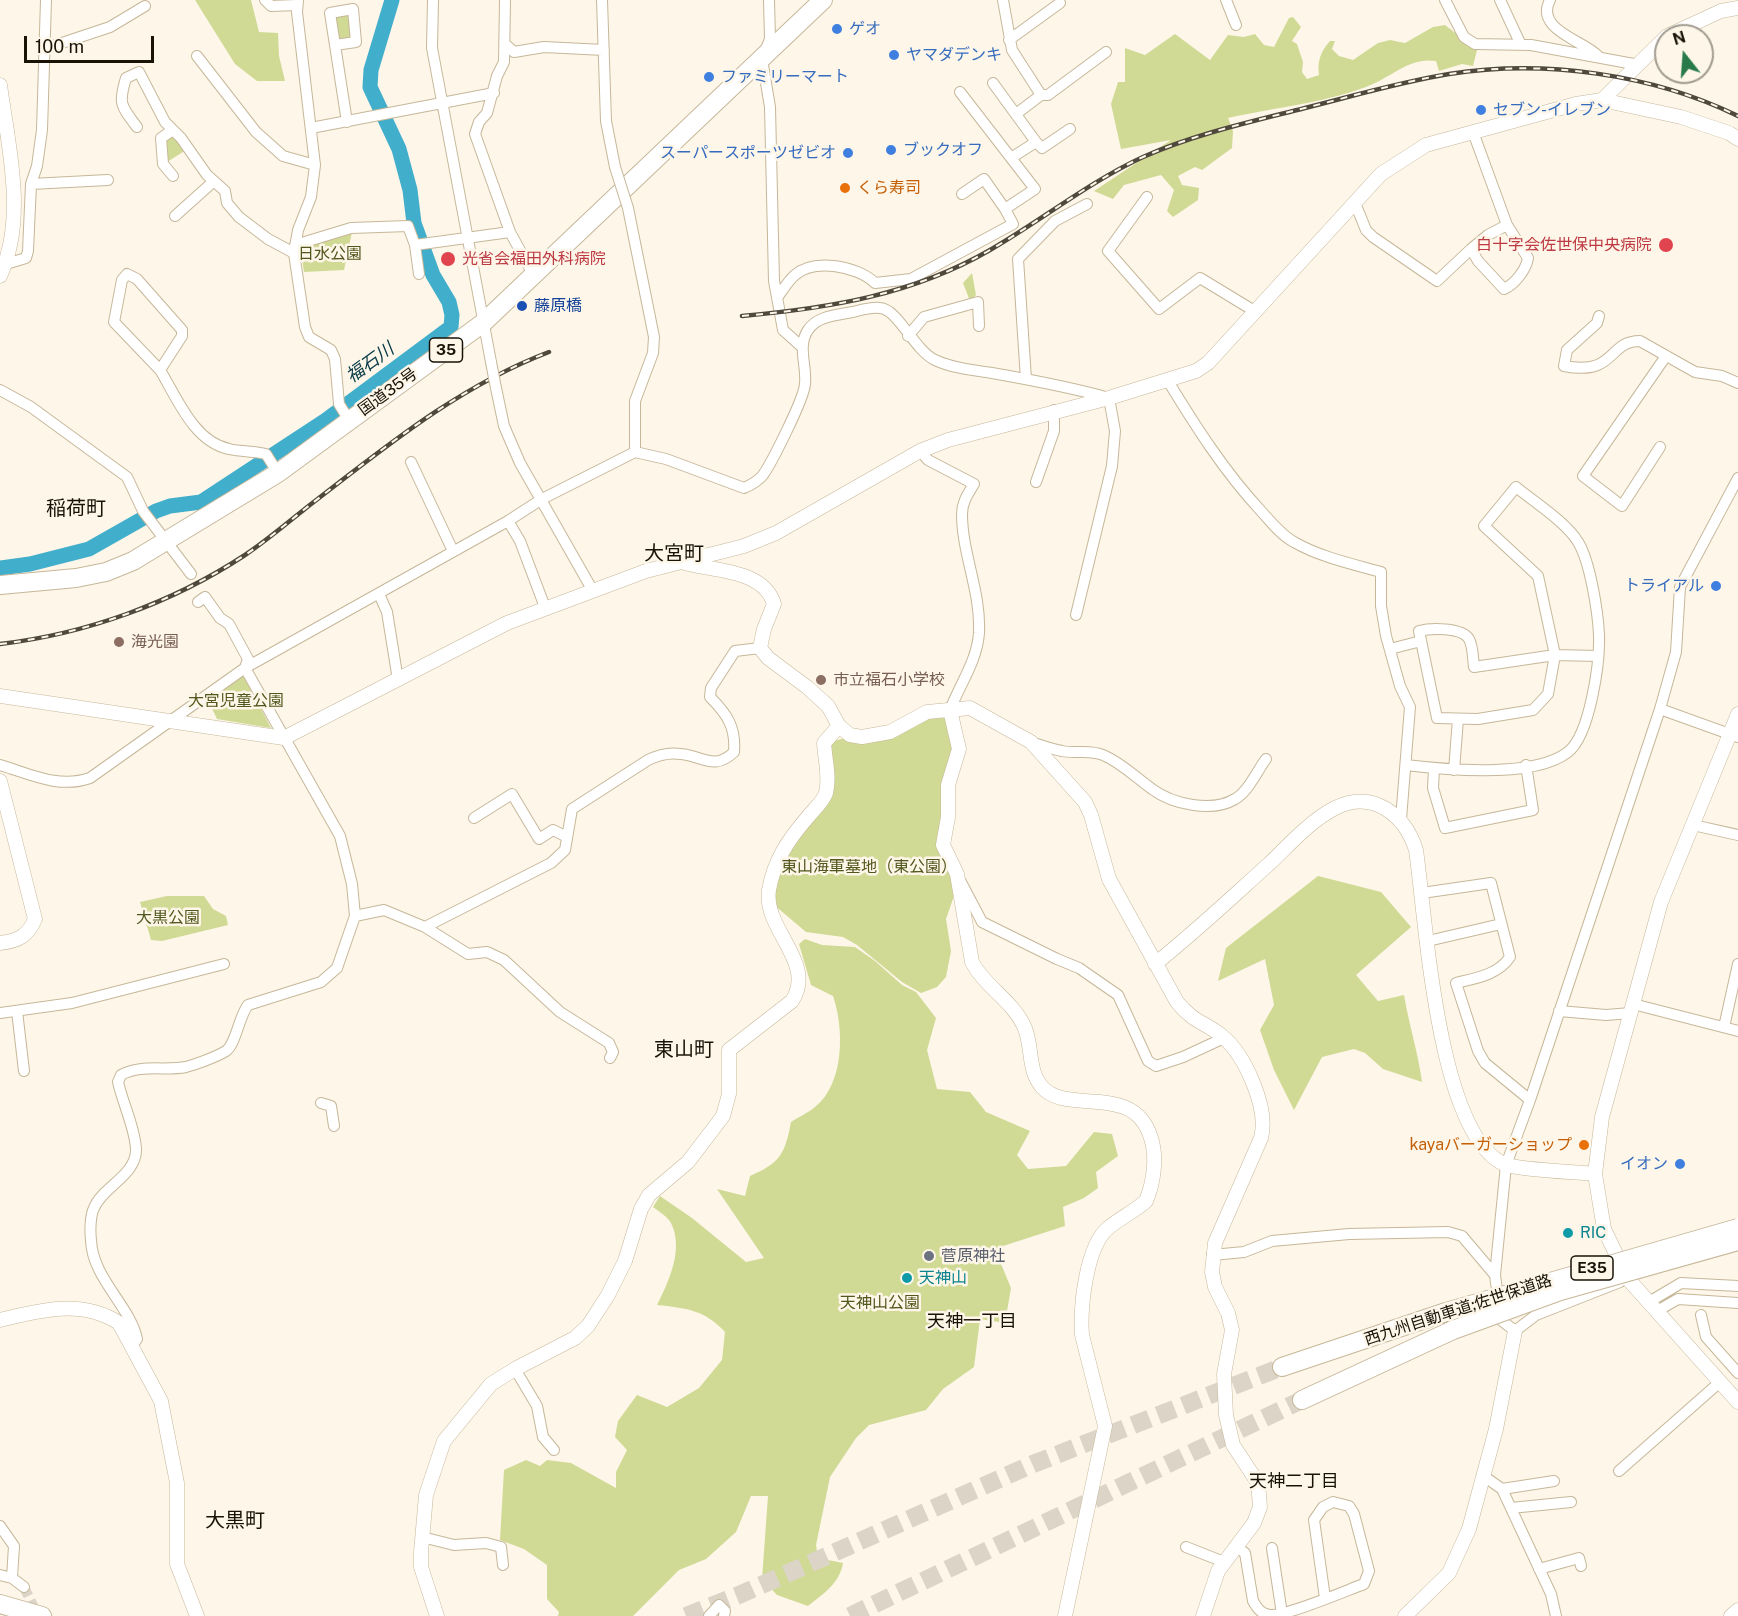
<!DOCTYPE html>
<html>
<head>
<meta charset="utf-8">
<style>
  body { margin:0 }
  #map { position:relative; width:1738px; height:1616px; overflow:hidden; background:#fdf6e9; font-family:"Public Sans",sans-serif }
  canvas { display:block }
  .north { position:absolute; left:1654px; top:24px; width:60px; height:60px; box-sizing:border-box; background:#fdf6e9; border:2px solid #a19b8f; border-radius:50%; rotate:343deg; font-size:16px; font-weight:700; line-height:24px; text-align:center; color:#181207 }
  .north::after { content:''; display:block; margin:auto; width:21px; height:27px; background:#297a4b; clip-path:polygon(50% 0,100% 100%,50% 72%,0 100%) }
  .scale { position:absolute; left:24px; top:36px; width:130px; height:27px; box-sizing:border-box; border:3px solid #181207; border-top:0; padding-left:8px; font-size:18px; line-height:21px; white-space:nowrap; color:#181207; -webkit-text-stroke:4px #fdf6e9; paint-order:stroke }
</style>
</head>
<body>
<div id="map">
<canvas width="1738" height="1616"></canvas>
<div class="north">N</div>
<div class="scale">100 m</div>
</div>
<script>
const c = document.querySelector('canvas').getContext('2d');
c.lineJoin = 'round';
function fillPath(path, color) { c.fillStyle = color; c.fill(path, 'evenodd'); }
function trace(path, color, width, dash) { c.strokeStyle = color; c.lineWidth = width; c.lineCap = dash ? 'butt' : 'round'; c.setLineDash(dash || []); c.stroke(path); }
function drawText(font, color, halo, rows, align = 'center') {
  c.font = font + ' "Public Sans","Noto Sans JP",sans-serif'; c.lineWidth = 5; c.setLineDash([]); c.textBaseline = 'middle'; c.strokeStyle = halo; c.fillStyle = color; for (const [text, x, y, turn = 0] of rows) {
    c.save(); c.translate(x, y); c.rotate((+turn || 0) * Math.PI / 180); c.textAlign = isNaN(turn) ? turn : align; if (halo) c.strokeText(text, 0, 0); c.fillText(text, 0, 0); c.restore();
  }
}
const green = new Path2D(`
  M195 0H251L259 32 278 33 279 56 285 81H257L235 64Z
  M348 12 355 38 338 41 333 14Z
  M1293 17 1301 27 1292 41 1297 44 1303 62 1302 72 1307 79 1319 75C1317 61 1321 51 1330 41H1335L1332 49 1339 56 1353 60 1378 43 1390 40 1405 43 1433 27 1445 25 1477 50 1473 66 1462 64 1439 71 1436 61C1411 57 1395 74 1373 84 1328 103 1276 107 1228 118L1233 131 1232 148 1202 170 1195 167 1178 176 1182 185 1199 188 1198 200 1173 217 1167 211 1174 190 1161 175 1124 185 1113 199 1094 191 1171 140 1121 149 1111 104 1118 82H1125V48L1145 55 1175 34 1210 60 1228 35 1244 37 1255 34 1264 45 1274 47 1289 18Z
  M174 134 186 150 167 162 164 140Z
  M352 232 344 270 304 272 300 245Z
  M972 273 976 295 970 301 963 283Z
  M242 673 271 728 217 719 207 698Z
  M934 715H947L955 742 945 778 954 896 946 919 951 951 946 977 937 987 921 993 902 982 857 945 843 937 806 932 773 904 777 871 784 855 817 813 831 746 834 741 845 738C869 755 913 727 934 715Z
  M1318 876 1381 892 1411 927 1356 975 1378 1001 1404 995C1409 1025 1418 1052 1422 1082L1383 1069 1365 1053 1354 1049 1322 1057 1294 1110 1274 1070 1260 1030 1274 1005 1265 959 1218 981 1226 948Z
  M167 896H204L213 909 226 916 228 925 162 941 151 940 140 902Z
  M805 939 822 945 855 947 875 961 902 985 916 992 936 1018 927 1050 937 1089 970 1092 986 1112 1030 1131 1017 1155 1028 1169 1066 1166 1094 1132 1112 1134 1118 1156 1096 1172 1098 1188 1084 1198 1063 1207 1065 1226 1003 1246 1001 1264 1011 1288 1005 1323 980 1319 974 1367 943 1389 926 1410 869 1425 856 1438 830 1477 816 1545 818 1558 843 1563C840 1583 823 1594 808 1606L777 1595 762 1579 768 1496H751L736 1532 706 1559 679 1570 633 1616H558L559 1612 547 1599V1565L524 1549 500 1540 504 1470 526 1460 540 1466 547 1460 571 1463 616 1488V1472L627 1450 615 1437 618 1421 637 1395 667 1407 699 1388 722 1360 725 1332C705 1310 686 1308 657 1305 669 1281 684 1249 671 1223 668 1217 658 1211 653 1207L660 1196 692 1218 746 1262 764 1258 717 1189 745 1196 750 1176C780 1163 785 1154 791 1122 798 1117 808 1113 815 1107 845 1083 844 1028 833 996L811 985 799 944Z`);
const river = new Path2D(`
  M0 568 30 564 89 549 156 511 170 506 201 502 326 420 451 327 452 315 449 302 433 275 414 223 410 190 399 149 370 87 371 70 392 0`);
const streetTunnel = new Path2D(`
  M24 1587 37 1614`);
const highwayTunnel = new Path2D(`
  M686 1616 739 1595 1033 1464 1282 1367
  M850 1616 1302 1400`);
const street = new Path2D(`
  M265 0 271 6 297 5
  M298 0 297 12 315 165 311 197 298 230 294 253 305 327 309 337 331 350 335 359 339 404 349 420
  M433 0 432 48 491 362
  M505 0 504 62 497 76 487 113 479 122 475 134 510 232 534 276
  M602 0 606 121 615 167
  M769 0 770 39 762 59 770 107 774 281 783 330 802 347
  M1003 0 1012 50 1041 95
  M1226 0 1236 25
  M1445 0 1464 37 1475 44 1531 45 1639 65
  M1500 0 1521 45
  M1550 0C1534 30 1585 41 1598 56
  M1009 40 1060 3
  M505 44 514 52 544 47 604 50
  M335 45 356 42 353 9 330 13 347 122
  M44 49 110 27 145 6
  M197 56 256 132 283 156 315 165
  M960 92 1011 158
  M1016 114 1041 95H1048L1106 52
  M137 127C121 106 118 104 126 78L139 72 165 122 181 138 207 175 225 191 227 203 239 217 268 239 294 253
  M311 128 494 93
  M173 130 161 138 163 164 173 176
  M1036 142 1042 148 1070 129
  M31 184 108 180
  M962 194 984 179 1005 209
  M1147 197 1108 251 1159 309 1200 278 1256 312
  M1355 203 1366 230 1373 237 1437 281 1471 249 1478 261 1504 289C1515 284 1526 270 1528 258L1507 225 1473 132
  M628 208 654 337 653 353 635 401V452
  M175 216 214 181
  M295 245 351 228 408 226 415 245 419 274
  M415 245 510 232
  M1471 249 1488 235 1507 225
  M6 264 26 258 28 251 31 184 37 166 42 130 46 0
  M127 274 137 279 182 330V336L160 370 114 322 122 280Z
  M777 298C782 291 788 281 795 275 814 258 858 266 875 283L911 279 1013 224 1005 209 1035 189 1011 158 1036 142 993 83
  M1599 316 1597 323 1567 350 1564 366C1617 376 1607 341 1640 341L1695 372 1722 376 1738 383
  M908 336 924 317 978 302 979 326
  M160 370C177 398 194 442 229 449 242 452 254 451 266 454L278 473
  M1026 379 1018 259 1055 221 1087 204
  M1168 381C1196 427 1224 471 1261 511 1271 522 1281 535 1294 542 1320 557 1352 564 1381 572V606L1386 636 1400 686 1410 707 1401 819
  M496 388 504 426 520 463 593 591
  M0 390 31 407 127 477 143 511 191 574
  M1660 447 1622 506 1583 476 1666 356
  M920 451 928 460 974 484C968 494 962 502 962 514 962 554 981 591 979 633 977 661 960 684 950 710
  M411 462 453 551
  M1036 482 1054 431V410
  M508 521 520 541 546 610
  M379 594 387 612 398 680
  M1390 649 1421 641
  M1660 709 1738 737
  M1031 742C1041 745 1051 749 1062 751 1076 754 1089 749 1103 755 1122 763 1135 777 1152 789 1172 804 1212 813 1235 799 1248 792 1257 771 1266 759
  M0 765C30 774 59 789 90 778L245 668 508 521 542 499 635 452 666 459 744 488C751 485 758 481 763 475 772 462 804 399 805 384 807 366 797 346 808 330 817 316 837 315 853 312 861 310 871 307 880 308 898 309 914 350 935 360 952 368 973 370 992 373 1032 380 1070 387 1109 398L1115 431 1112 466 1076 615
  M1406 765C1447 770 1535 778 1568 752 1590 735 1600 662 1599 635 1598 612 1590 561 1578 542 1566 522 1534 502 1516 487L1484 526 1538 576 1555 655 1548 694 1533 710 1478 719 1437 718 1419 631C1430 628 1462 627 1469 639 1473 646 1473 659 1474 667L1555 655 1598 656
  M1434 768 1433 788 1445 828 1533 810 1526 765
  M1454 770 1458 719
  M474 818 512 794 539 839 553 830 567 837
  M1693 825 1738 835
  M961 882 982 922 1057 959 1079 968 1118 995 1148 1061 1156 1066 1183 1057 1224 1038
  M1422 893 1491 883 1510 957C1498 975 1476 978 1456 983L1478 1051 1485 1063 1530 1100
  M355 916 384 910 425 927 468 954 487 952 504 960 560 1012 609 1043 613 1052 610 1058
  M425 927 551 863 565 850 572 809 648 760C658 755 669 752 681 754 703 756 714 771 734 752 736 727 727 714 710 697L711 688 735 651 760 648
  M1428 941 1501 924
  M1633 1004 1738 1031
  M17 1011 24 1071
  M1559 1011 1606 1015 1631 1013
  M0 1013 72 1003 224 964
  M1724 1027 1738 964
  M321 1103 331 1106 334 1126
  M1212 1255 1244 1252 1272 1241 1349 1234 1448 1232 1462 1236 1495 1275
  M1620 1282 1536 1315 1515 1331 1501 1320 1495 1275 1506 1165 1530 1100 1660 709 1676 652 1680 587 1738 478
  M1649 1302 1681 1283 1738 1286
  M1657 1311 1678 1299 1738 1303
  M1701 1315 1706 1337 1738 1373
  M133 1345 137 1339C131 1307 92 1278 91 1240 90 1232 90 1216 94 1208 102 1187 137 1175 136 1149 135 1128 123 1104 118 1082L121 1075C140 1064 165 1071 186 1067 197 1064 216 1057 226 1051 236 1044 239 1016 248 1005L321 982 337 968 355 916 352 884 340 836 245 668 248 659 229 624 220 618 205 597 198 602
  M515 1369 537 1406 543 1437 554 1450
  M1619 1471 1720 1382
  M1485 1477 1502 1489 1551 1594 1556 1616
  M1502 1489 1554 1481
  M1511 1508 1571 1502
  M0 1526 14 1546 12 1578
  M422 1537 454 1545 486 1543 501 1547 503 1565
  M1235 1546 1245 1553 1253 1601C1257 1608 1261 1614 1270 1615 1287 1616 1345 1591 1364 1584L1369 1571 1354 1514 1349 1506 1333 1502 1323 1507 1314 1520 1325 1598
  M1186 1547 1224 1562
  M1272 1548 1282 1614
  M1539 1569 1579 1558 1581 1566
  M0 1575 12 1578 24 1587
  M709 1616 719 1605 725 1611 724 1616`);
const secondary = new Path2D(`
  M1667 36 1721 11 1738 8
  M0 85C8 145 27 218 0 276
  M1602 100 1666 37
  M678 561C708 572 763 567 774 604L764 629 760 648 768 658 807 687 828 706 839 726 850 735 862 737 890 732 927 712 970 708 1031 742 1085 802 1091 815 1109 879 1177 1002C1194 1023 1205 1022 1222 1036 1245 1055 1269 1108 1261 1138L1215 1243 1212 1272 1215 1287 1228 1313 1232 1330 1224 1374 1226 1415 1233 1445 1258 1483 1260 1507 1254 1523 1218 1571 1203 1616
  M0 696 284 738 507 623 646 571 744 546 776 533 920 451 948 440 1109 398 1196 371 1208 363 1381 174 1426 145 1576 104 1602 100 1681 117 1729 133 1738 139
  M950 710 959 749 948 785V817L943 845 957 874 972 962C984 986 1012 1000 1024 1026 1033 1045 1027 1070 1042 1087 1067 1116 1134 1081 1151 1138 1157 1157 1154 1182 1146 1201 1135 1211 1120 1218 1108 1228 1086 1247 1080 1307 1082 1335L1105 1426 1065 1616
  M1738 714 1661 902 1602 1117 1595 1174 1604 1229 1628 1279 1738 1402
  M0 781 35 919C28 936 18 941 0 943
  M1155 964C1195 932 1231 898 1269 864 1289 845 1310 821 1335 808 1373 789 1405 815 1416 850 1426 919 1437 1133 1504 1164 1518 1170 1575 1172 1595 1174
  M0 1320C40 1310 82 1299 119 1323L161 1401 177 1483V1564L197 1616
  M437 1616 421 1567V1552L426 1495 444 1441 491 1384 515 1369 575 1338 588 1326 608 1295 625 1261 641 1209 649 1195 688 1162 723 1116 729 1094V1050L792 1001C817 962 763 930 769 890 774 861 788 840 807 818 813 810 823 802 826 793 830 777 825 759 824 743L839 726
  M1405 1616 1449 1573 1469 1529 1496 1429 1515 1331
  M1731 1616 1738 1610`);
const highway = new Path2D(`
  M0 585 76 578 106 572 133 561 278 473 483 323 823 0
  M1282 1367 1446 1312
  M1302 1400 1453 1330
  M0 1604 42 1616`);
const rail = new Path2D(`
  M742 316C830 308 912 295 990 250 1042 220 1089 182 1143 157 1195 134 1250 122 1305 108 1353 96 1400 82 1449 74 1544 59 1652 74 1738 116
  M0 644C86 634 172 603 245 555 266 541 286 524 306 508 383 449 457 387 549 352`);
const streetBridge = new Path2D(`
  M615 167 628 208
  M491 362 496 388`);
const highwayBridge = new Path2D(`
  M1446 1312 1738 1228
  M1453 1330 1560 1291 1738 1241`);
const markers = [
  [837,29,6,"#3f7fe0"],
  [894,55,6,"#3f7fe0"],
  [709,77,6,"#3f7fe0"],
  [1481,110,6,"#3f7fe0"],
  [891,150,6,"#3f7fe0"],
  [848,153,6,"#3f7fe0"],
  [845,188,6,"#e8710a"],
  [1666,245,8,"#e0444e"],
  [448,259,8,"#e0444e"],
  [522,306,6,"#1a4fb4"],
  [1716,586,6,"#3f7fe0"],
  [119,642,6,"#8d6e63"],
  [821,680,6,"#8d6e63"],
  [1584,1145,6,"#e8710a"],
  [1680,1164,6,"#3f7fe0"],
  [1568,1233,6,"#0f9aa8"],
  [929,1256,6,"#6b7280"],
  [907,1278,6,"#0f9aa8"]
];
const shields = [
  [446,350,33],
  [1592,1268,42]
];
const shieldNames = [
  ["35",446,350],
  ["E35",1592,1268]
];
const shopNames = [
  ["ゲオ",849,29],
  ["ヤマダデンキ",906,55],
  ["ファミリーマート",721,77],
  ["セブン-イレブン",1493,110],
  ["ブックオフ",903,150],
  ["スーパースポーツゼビオ",836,153,"right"],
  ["トライアル",1704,586,"right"],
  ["イオン",1668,1164,"right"]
];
const foodNames = [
  ["くら寿司",857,188],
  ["kayaバーガーショップ",1572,1145,"right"]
];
const healthNames = [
  ["白十字会佐世保中央病院",1652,245],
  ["光省会福田外科病院",462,259,"left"]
];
const parkNames = [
  ["日水公園",330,254],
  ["大宮児童公園",236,701],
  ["東山海軍墓地（東公園）",869,867],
  ["大黒公園",168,918],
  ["天神山公園",880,1303]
];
const transitNames = [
  ["藤原橋",534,306]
];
const streetNames = [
  ["国道35号",388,392,-36],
  ["西九州自動車道;佐世保道路",1458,1310,-18]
];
const educationNames = [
  ["海光園",131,642],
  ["市立福石小学校",833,680]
];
const cultureNames = [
  ["RIC",1580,1233],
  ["天神山",919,1278]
];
const worshipNames = [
  ["菅原神社",941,1256]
];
const waterNames = [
  ["福石川",370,363,-36]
];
const neighbourhoodNames = [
  ["天神一丁目",972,1321],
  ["天神二丁目",1294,1481]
];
const quarterNames = [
  ["稲荷町",76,509],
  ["大宮町",674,554],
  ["東山町",684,1050],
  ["大黒町",235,1521]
];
fillPath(green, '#d0da94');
trace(river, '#41aecb', 15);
trace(streetTunnel, '#dbd4c7', 10, [10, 5]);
trace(highwayTunnel, '#dbd4c7', 18, [18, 9]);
trace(street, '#c7b799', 12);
trace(secondary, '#c7b799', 15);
trace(highway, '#c7b799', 20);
trace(street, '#fff', 10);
trace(secondary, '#fff', 14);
trace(highway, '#fff', 18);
trace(rail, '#4f493d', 4.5);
trace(rail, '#fdf6e9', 2, [7]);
trace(streetBridge, '#c7b799', 12, []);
trace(highwayBridge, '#c7b799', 20, []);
trace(streetBridge, '#fff', 10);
trace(highwayBridge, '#fff', 18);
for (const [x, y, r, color] of markers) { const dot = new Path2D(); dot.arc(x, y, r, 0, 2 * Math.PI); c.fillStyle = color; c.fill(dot); trace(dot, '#fdf6e9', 2); }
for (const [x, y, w] of shields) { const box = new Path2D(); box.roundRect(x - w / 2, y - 12, w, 24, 4.5); c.fillStyle = '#fdf6e9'; c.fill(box); trace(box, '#181207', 1.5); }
drawText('bold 15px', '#181207', null, shieldNames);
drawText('16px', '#366cbe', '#fdf6e9', shopNames, 'left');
drawText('16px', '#c56008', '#fdf6e9', foodNames, 'left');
drawText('16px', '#be3a42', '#fdf6e9', healthNames, 'right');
drawText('16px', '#51581d', '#fdf6e9', parkNames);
drawText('16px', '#164399', '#fdf6e9', transitNames, 'left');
drawText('16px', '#181207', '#fdf6e9', streetNames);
drawText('16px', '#785e54', '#fdf6e9', educationNames, 'left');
drawText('16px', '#0d838f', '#fdf6e9', cultureNames, 'left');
drawText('16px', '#5b616d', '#fdf6e9', worshipNames, 'left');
drawText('italic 18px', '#083a47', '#fdf6e9', waterNames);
drawText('18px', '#181207', '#fdf6e9', neighbourhoodNames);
drawText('20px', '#181207', '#fdf6e9', quarterNames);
</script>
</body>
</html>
